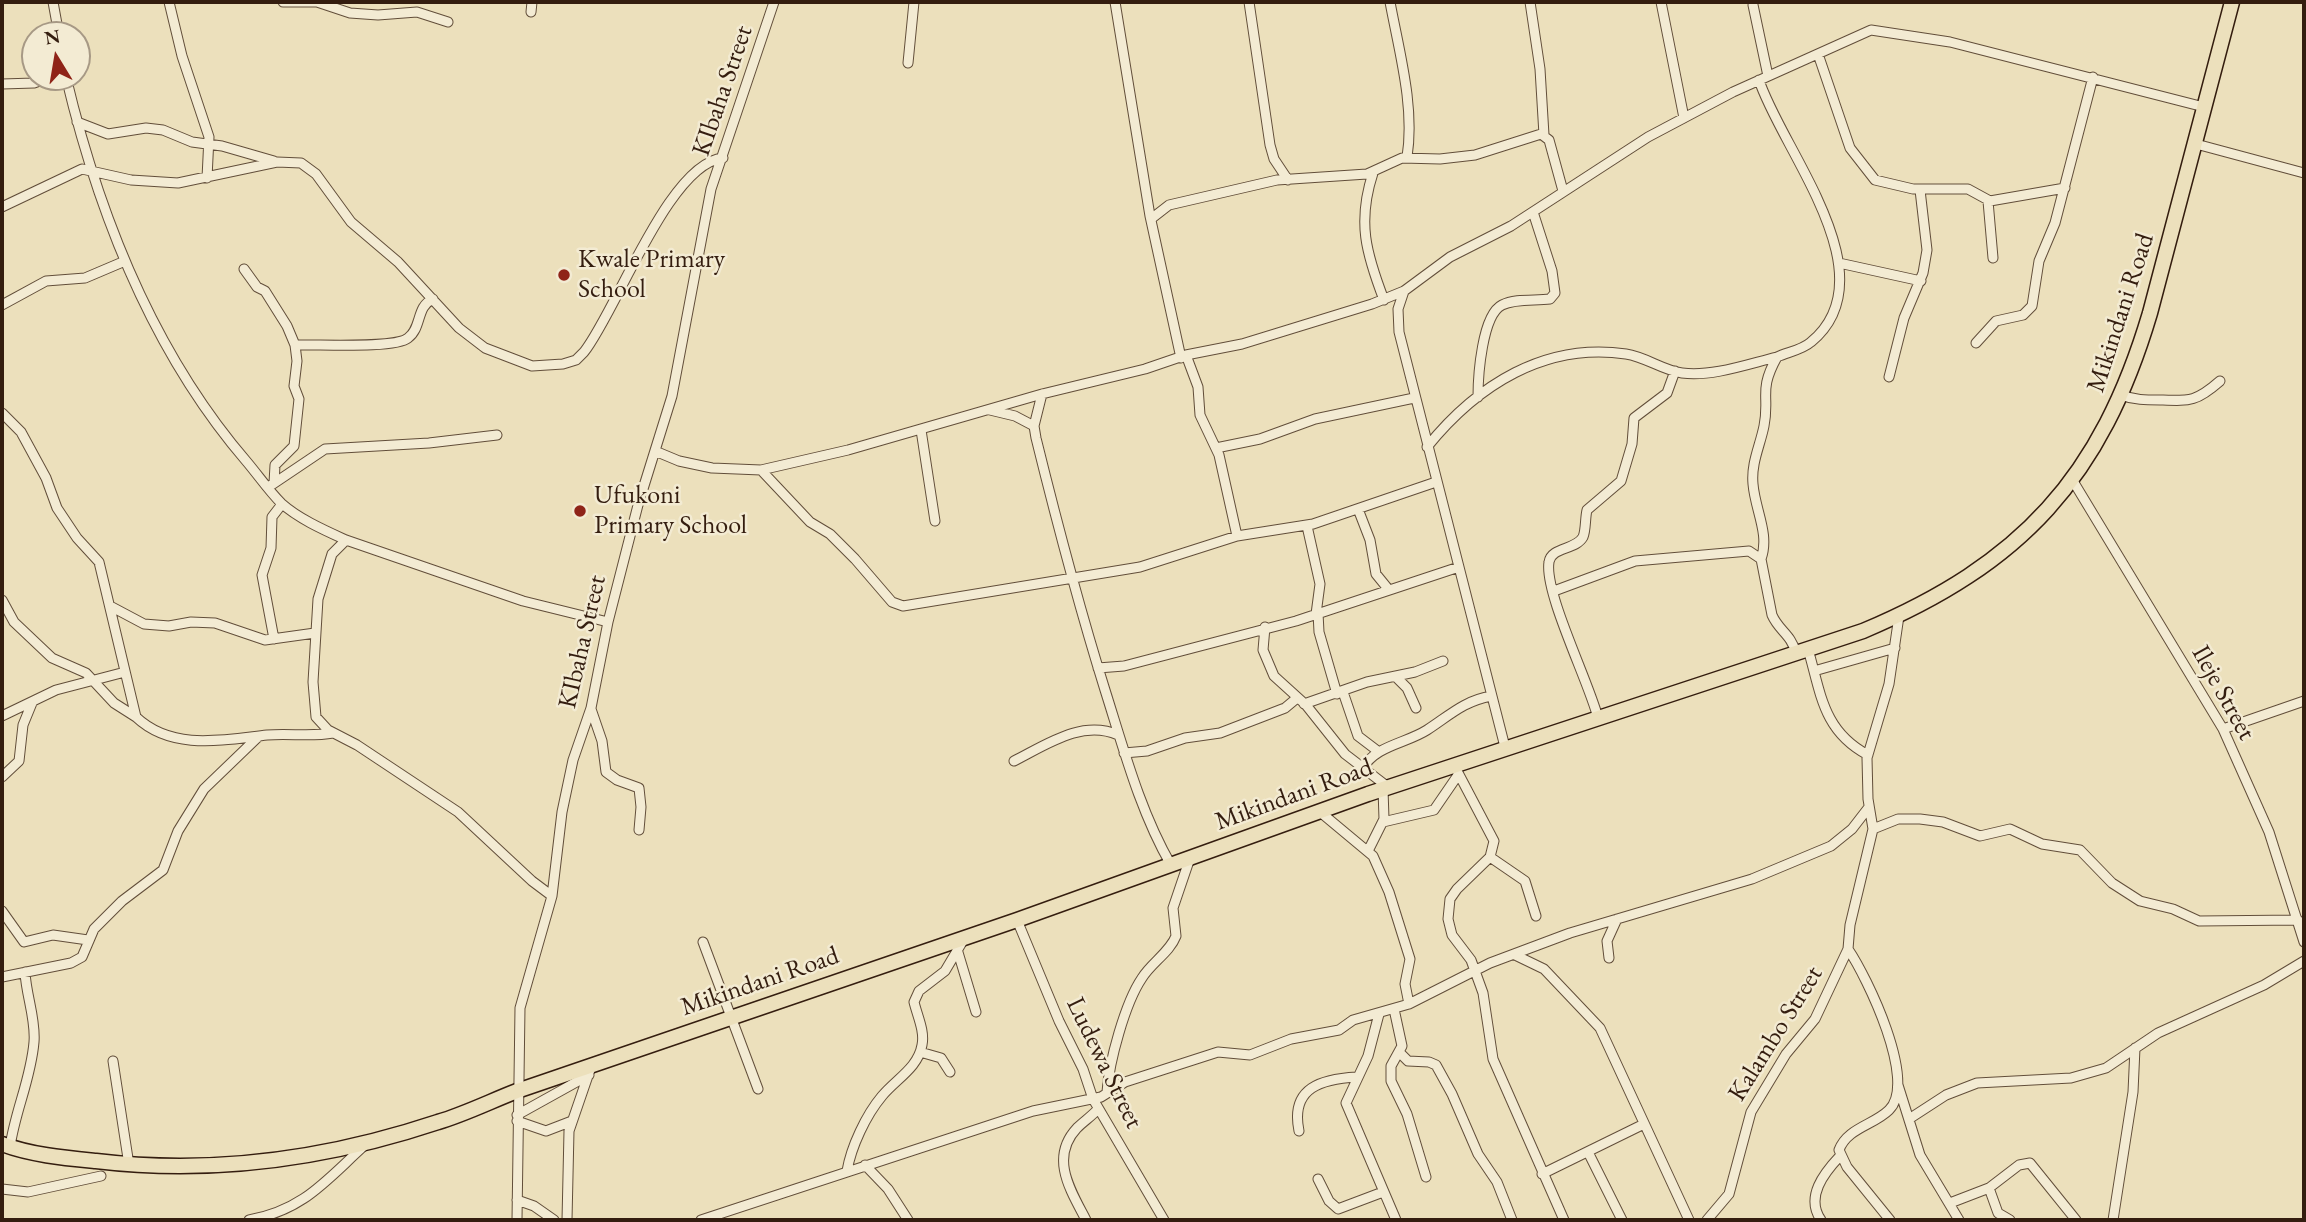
<!DOCTYPE html>
<html>
<head>
<meta charset="utf-8">
<style>
  body { margin:0 }
  #map { position:relative; width:2306px; height:1222px; overflow:hidden; background:#ece0bc; font-family:"EB Garamond",serif }
  canvas { display:block }
  .frame { position:absolute; inset:0; border:4px solid #341d0f; pointer-events:none }
  .north { position:absolute; left:21px; top:21px; width:70px; height:70px; box-sizing:border-box; background:#f3ebd3; border:2px solid #a79985; border-radius:50%; rotate:349deg; font-size:19px; font-weight:700; line-height:28px; text-align:center; color:#341d0f }
  .north::after { content:''; display:block; margin:auto; width:24px; height:32px; background:#8f2418; clip-path:polygon(50% 0,100% 100%,50% 72%,0 100%) }
</style>
</head>
<body>
<div id="map">
<canvas width="2306" height="1222"></canvas>
<div class="frame"></div>
<div class="north">N</div>
</div>
<script>
const c = document.querySelector('canvas').getContext('2d');
c.lineJoin = 'round';
function trace(path, color, width, dash) { c.strokeStyle = color; c.lineWidth = width; c.lineCap = dash ? 'butt' : 'round'; c.setLineDash(dash || []); c.stroke(path); }
function drawText(font, color, halo, rows, align = 'center') {
  c.font = font + ' "EB Garamond",serif'; c.lineWidth = 5; c.setLineDash([]); c.textBaseline = 'middle'; c.strokeStyle = halo; c.fillStyle = color; for (const [text, x, y, turn = 0] of rows) {
    c.save(); c.translate(x, y); c.rotate((+turn || 0) * Math.PI / 180); c.textAlign = isNaN(turn) ? turn : align; if (halo) c.strokeText(text, 0, 0); c.fillText(text, 0, 0); c.restore();
  }
}
const minor = new Path2D(`
  M53 2 59 35
  M169 2 182 56 209 137 207 178
  M283 2H317L350 13 378 15 417 12 448 22
  M1115 2 1150 216 1181 358
  M1249 2 1270 145 1274 159 1288 180
  M1390 2C1399 51 1415 107 1407 157
  M1530 2 1540 69 1544 135
  M1661 2 1684 118
  M1753 5 1768 76
  M531 12 532 2
  M1818 54 1850 148 1875 180 1913 189H1968L1990 201 2065 188
  M908 63 914 2
  M66 77C99 216 153 353 247 462 258 475 269 491 281 503 299 519 324 530 346 540L523 601 608 622
  M1759 80C1781 149 1891 276 1811 342 1802 350 1788 352 1777 357 1758 391 1770 396 1764 426 1760 446 1751 463 1753 484 1755 510 1770 534 1761 559
  M2 84 34 83 51 77
  M77 122 108 134 146 128 163 130 192 142 222 146 274 161
  M2196 144 2304 173
  M1373 173C1357 222 1366 253 1384 300
  M1988 201 1993 258
  M2 207 82 169 131 180 178 183 277 162 301 163 316 174 351 222 398 262 459 328 485 348 532 366 563 364 576 360 584 352C616 312 669 163 723 158
  M1151 219 1169 205 1277 180 1367 174 1402 158 1440 159 1475 155 1541 134 1549 140 1563 191
  M1839 263 1921 281
  M244 269 257 287 265 291 287 326 295 345 297 361 294 386 299 399 294 446 275 465 274 483
  M1404 291 1398 309 1399 332 1505 747
  M2 305 46 281 85 278 125 261
  M1976 343 1996 321 2023 315 2032 306 2039 261 2055 223 2093 77
  M295 345C316 344 395 349 408 338 422 328 416 306 433 299
  M1186 355 1198 387 1200 415 1219 455 1237 536
  M1889 377 1904 318 1923 273 1927 250 1920 190
  M1042 394 1034 426 1036 438C1057 523 1079 607 1105 690 1124 750 1140 811 1171 865
  M2121 395C2134 400 2146 400 2160 400 2190 401 2196 402 2220 381
  M1478 397C1478 376 1482 315 1502 305 1516 298 1535 301 1550 299L1555 293 1552 271 1533 212
  M990 410 1015 416 1034 426
  M2 413 21 432 46 478 57 508 77 538 99 562 136 717C172 751 223 740 267 735 289 733 311 737 333 733
  M921 430 935 521
  M1427 447C1477 385 1545 342 1626 354 1646 357 1662 370 1682 373 1712 377 1748 364 1777 357
  M1216 448 1260 439 1315 419 1414 398
  M655 451 679 461 712 468 761 470 848 450 1042 394 1145 369 1186 355 1242 344 1372 304 1404 291 1450 257 1511 226 1648 137 1733 92 1871 30 1950 42 2204 107
  M761 470 810 522 830 534 855 559 892 602 903 606 1140 567 1237 536 1313 524 1436 482
  M2073 481 2223 729 2269 832 2304 942
  M270 486 325 449 429 443 497 435
  M1358 509 1370 540 1376 574 1389 590
  M1307 526 1320 584 1316 614
  M346 540 332 554 318 599 313 682 316 717 328 730 357 745 458 812 532 881 552 896
  M1554 591 1635 561 1749 551 1761 559 1772 615C1779 631 1791 634 1796 653
  M2 600 14 622 52 658 86 673 114 703 136 717
  M112 607 144 624 169 626 191 622 215 623 265 640 315 633
  M1318 613 1319 632 1337 694
  M1265 627 1263 650 1274 676 1306 705 1345 754 1388 787
  M274 639 262 575 271 548 272 517 282 504
  M1808 649C1821 694 1823 731 1868 755
  M1098 668 1124 666 1296 621 1459 567
  M1814 671 1895 648
  M1396 677 1407 688 1416 708
  M1343 692 1358 736 1379 752
  M1304 704 1367 682 1415 672 1443 661
  M591 709 602 741 606 772 617 780 639 788 641 807 639 830
  M2 716 56 690 125 672
  M1598 718C1589 682 1544 593 1549 562 1551 547 1576 550 1583 537 1586 530 1585 518 1587 510L1621 481 1632 444 1634 418 1667 393 1675 371
  M2223 729 2304 701
  M1124 753 1147 751 1185 738 1220 733 1285 708 1297 698
  M1014 761C1046 745 1082 719 1118 735
  M1454 765 1494 841 1490 857 1457 889 1450 899 1448 919 1452 935 1471 960 1483 993 1493 1059 1564 1220
  M1362 769C1376 745 1405 744 1427 730 1450 715 1464 701 1491 696
  M2 777 19 761 23 725 32 703
  M1319 811 1373 856 1389 892 1410 959 1405 984 1409 1004
  M1383 822 1434 810 1458 775
  M1873 829 1898 819H1920L1943 822 1980 836 2010 829 2042 844 2080 850 2112 883 2140 901 2173 909 2199 921 2298 920
  M1369 849 1384 819 1383 789
  M1490 857 1525 881 1536 916
  M2 911 24 942 53 935 88 940
  M1017 920 1059 1021 1083 1069 1093 1099 1164 1220
  M703 942 758 1089
  M957 949 976 1012
  M1848 949C1867 977 1918 1082 1889 1110 1874 1125 1847 1128 1839 1150L1847 1167 1890 1220
  M1515 955 1544 969 1600 1028 1689 1220
  M1609 958 1607 941 1617 919
  M2 977 71 963 82 957 94 929 122 901 163 870 178 831 204 789 258 737
  M1394 1009 1402 1046 1391 1066V1081L1407 1114 1426 1177
  M1379 1014 1368 1056 1346 1103 1396 1220
  M920 1052 941 1058 950 1072
  M1400 1053 1408 1061 1429 1062 1436 1065 1452 1094 1478 1154 1497 1182 1512 1220
  M113 1061 129 1165
  M1898 1085 1920 1155 1959 1220
  M1107 1092C1109 1062 1125 1003 1142 978 1151 963 1170 952 1176 936L1173 908 1190 858
  M517 1115 589 1075
  M1909 1119 1946 1095 1977 1083 2071 1078 2106 1068 2158 1033 2264 985 2304 961
  M517 1121 546 1131 572 1121
  M1299 1131C1290 1087 1322 1079 1357 1077
  M10 1147C15 1111 31 1079 34 1042 36 1019 26 995 25 972
  M1588 1152 1622 1220
  M865 1165 888 1189 908 1220
  M847 1171C851 1147 866 1115 882 1096 896 1079 918 1068 922 1045 925 1031 917 1015 914 1002L919 991 945 971 964 939
  M1542 1174 1644 1124
  M1318 1179 1329 1201 1338 1209 1383 1192
  M1989 1188 1998 1213 2010 1220
  M2 1189 28 1192 101 1176
  M517 1200 534 1206 554 1220
  M1950 1203 1989 1188 2019 1165 2030 1163 2076 1220
  M249 1220C304 1210 326 1180 365 1145
  M517 1220 520 1008 552 896 562 812 573 760 591 708 608 622 638 505 672 396 711 189 774 2
  M567 1220 569 1131 591 1067
  M701 1220 1033 1111 1101 1097 1125 1082 1218 1052 1250 1055 1291 1039 1339 1030 1353 1020 1409 1004 1490 963 1570 933 1752 879 1831 846 1852 829 1869 807
  M1086 1220C1071 1191 1049 1158 1077 1128 1084 1121 1092 1116 1098 1109
  M1707 1220 1729 1194 1751 1112 1786 1054 1815 1019 1848 949 1850 925 1873 829 1868 799 1867 758 1889 684 1899 616
  M1821 1220C1805 1197 1824 1173 1840 1156
  M2113 1220 2133 1092 2135 1048`);
const trunk = new Path2D(`
  M2 1144C31 1155 65 1158 96 1161 213 1175 327 1159 438 1122 465 1114 491 1101 517 1091L1017 920 1368 794 1863 631C2022 564 2101 478 2150 313L2232 2`);
const markers = [
  [564,275,7,"#8f2418"],
  [580,511,7,"#8f2418"]
];
const streetNames = [
  ["KIbaha Street",723,91,-71],
  ["Mikindani Road",2121,313,-72],
  ["KIbaha Street",583,642,-77],
  ["Ileje Street",2223,693,61],
  ["Mikindani Road",1294,795,-20],
  ["Mikindani Road",760,982,-19],
  ["Kalambo Street",1776,1034,-58],
  ["Ludewa Street",1104,1063,64]
];
const poiNames = [
  ["Kwale Primary",578,260],
  ["School",578,290],
  ["Ufukoni",594,496],
  ["Primary School",594,526]
];
trace(minor, '#624e3a', 11);
trace(trunk, '#341d0f', 17);
trace(minor, '#f3ebd3', 9);
trace(trunk, '#ece0bc', 14);
for (const [x, y, r, color] of markers) { const dot = new Path2D(); dot.arc(x, y, r, 0, 2 * Math.PI); c.fillStyle = color; c.fill(dot); trace(dot, '#f3ebd3', 2.5); }
drawText('26px', '#341d0f', '#f3ebd3', streetNames);
drawText('26px', '#341d0f', '#f3ebd3', poiNames, 'left');
</script>
</body>
</html>
